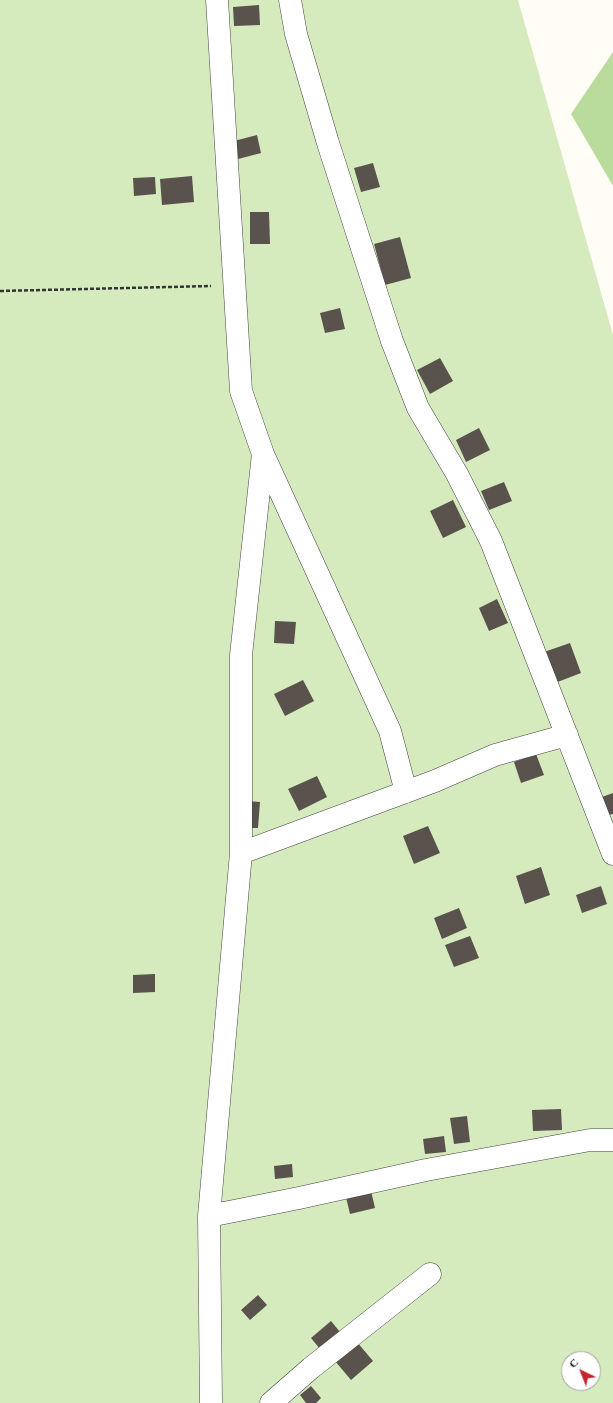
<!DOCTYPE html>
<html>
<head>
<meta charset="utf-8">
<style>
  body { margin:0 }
  #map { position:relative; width:613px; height:1403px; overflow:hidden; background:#fffdf5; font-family:"Crimson Pro",serif }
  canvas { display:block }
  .north { position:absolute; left:561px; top:1351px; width:40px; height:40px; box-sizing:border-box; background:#fff; border:1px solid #a0a0a0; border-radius:50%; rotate:317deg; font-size:11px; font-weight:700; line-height:16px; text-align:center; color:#111 }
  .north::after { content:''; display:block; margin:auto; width:14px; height:18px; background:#c4262e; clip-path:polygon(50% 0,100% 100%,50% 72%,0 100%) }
</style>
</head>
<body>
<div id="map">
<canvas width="613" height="1403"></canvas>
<div class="north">С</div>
</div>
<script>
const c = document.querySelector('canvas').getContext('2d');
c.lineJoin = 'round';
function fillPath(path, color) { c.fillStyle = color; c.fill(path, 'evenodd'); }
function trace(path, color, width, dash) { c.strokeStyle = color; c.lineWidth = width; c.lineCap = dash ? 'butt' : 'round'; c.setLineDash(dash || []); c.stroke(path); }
const green = new Path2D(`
  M0 0H518L613 335V1403H0ZM569 1359H593V1383H569Z`);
const forest = new Path2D(`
  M613 52V186L571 114Z`);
const building = new Path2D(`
  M259 5 260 25 234 26 233 7Z
  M257 135 261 153 238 159 234 141Z
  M373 163 380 187 361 192 354 168Z
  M192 176 194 202 162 205 160 179Z
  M155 177 156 194 134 196 133 178Z
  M250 212H269L270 244H250Z
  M400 237 411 278 385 285 374 244Z
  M340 308 345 329 325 333 320 313Z
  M440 358 453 381 430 394 417 370Z
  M479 428 490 450 466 462 456 440Z
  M504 482 512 501 489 510 481 491Z
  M453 500 466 527 443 538 430 511Z
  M497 599 508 623 489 631 479 608Z
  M275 621 296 622 294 644 274 643Z
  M570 643 581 673 555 683 544 652Z
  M303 680 314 701 285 716 274 694Z
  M536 754 544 775 521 783 514 762Z
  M317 776 327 797 299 811 288 789Z
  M613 793V814L608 815 602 797Z
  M248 801 260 802 258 828H246Z
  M428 826 440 853 414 864 403 836Z
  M541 867 550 895 525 904 516 876Z
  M601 886 607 904 582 913 576 895Z
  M459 908 467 928 442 939 434 918Z
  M470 936 479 958 454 967 445 945Z
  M155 974V992L133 993V975Z
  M561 1109 562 1130 533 1131 532 1110Z
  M467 1116 470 1142 454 1144 450 1118Z
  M444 1136 446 1152 425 1154 423 1139Z
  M292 1164 293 1177 275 1179 274 1166Z
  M371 1191 375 1208 350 1214 346 1197Z
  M258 1295 267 1305 250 1320 241 1310Z
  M331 1321 340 1332 320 1349 311 1338Z
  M357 1342 373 1361 351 1380 335 1361Z
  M311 1386 321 1398 316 1403H306L300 1395Z`);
const path = new Path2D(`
  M0 291 211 286`);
const minor = new Path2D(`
  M217 0 241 391 263 454 390 731 406 792
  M290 0 296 34 328 143 392 341 418 408 457 474 491 541 613 854
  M241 853 435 781 495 755 567 735
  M209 1216 299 1198 426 1170 590 1140H613
  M211 1403 209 1216 241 853V655L263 454
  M271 1403 311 1368 430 1274`);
fillPath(green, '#d5ebbd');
fillPath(forest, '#b9dc9c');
fillPath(building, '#5a524d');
trace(minor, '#444', 23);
trace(path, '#333', 2.5, [4, 2]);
trace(minor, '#fff', 22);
</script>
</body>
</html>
